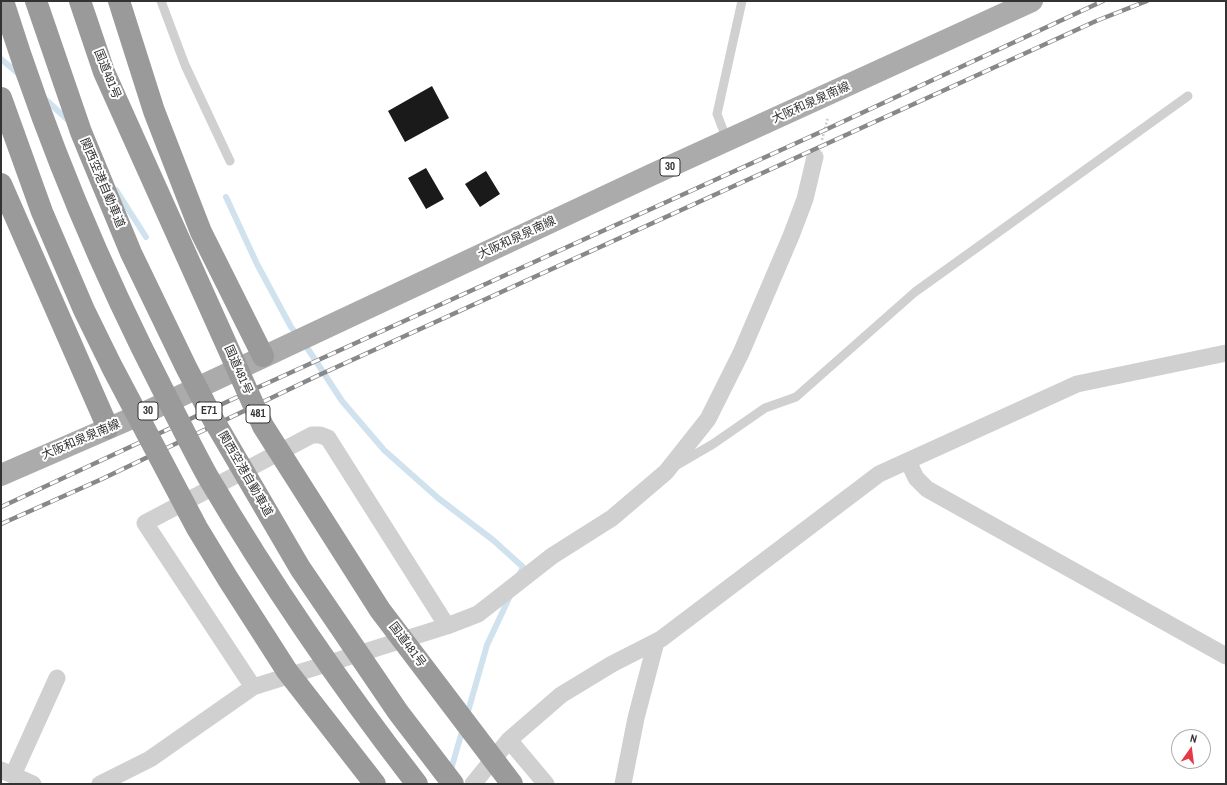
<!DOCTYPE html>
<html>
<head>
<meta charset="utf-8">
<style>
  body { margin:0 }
  #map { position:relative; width:1227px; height:785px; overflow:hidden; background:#fff; font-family:"Archivo Narrow",sans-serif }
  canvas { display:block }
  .frame { position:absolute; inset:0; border:2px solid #333; pointer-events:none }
  .north { position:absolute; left:1171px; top:729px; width:40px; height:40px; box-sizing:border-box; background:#fff; border:1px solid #adadad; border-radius:50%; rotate:14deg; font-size:11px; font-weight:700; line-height:16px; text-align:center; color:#333 }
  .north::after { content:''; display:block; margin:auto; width:14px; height:18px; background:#e63946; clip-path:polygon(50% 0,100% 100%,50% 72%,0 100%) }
</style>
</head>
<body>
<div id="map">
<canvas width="1227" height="785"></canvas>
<div class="frame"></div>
<div class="north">N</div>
</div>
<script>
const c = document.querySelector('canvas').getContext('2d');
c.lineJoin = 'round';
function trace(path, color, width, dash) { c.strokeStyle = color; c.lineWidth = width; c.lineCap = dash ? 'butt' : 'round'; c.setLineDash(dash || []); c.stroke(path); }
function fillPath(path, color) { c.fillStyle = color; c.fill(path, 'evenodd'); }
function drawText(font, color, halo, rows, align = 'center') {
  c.font = font + ' "Archivo Narrow","Noto Sans JP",sans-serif'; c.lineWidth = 4; c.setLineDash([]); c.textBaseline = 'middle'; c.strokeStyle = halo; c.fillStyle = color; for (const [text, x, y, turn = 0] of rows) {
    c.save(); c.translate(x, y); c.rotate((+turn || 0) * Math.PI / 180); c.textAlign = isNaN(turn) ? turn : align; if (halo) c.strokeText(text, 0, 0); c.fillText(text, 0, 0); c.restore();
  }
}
const stream = new Path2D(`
  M1 59 21 76
  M44 98 69 121
  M116 190 146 237
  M226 197 257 264 291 327 298 336
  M304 343 342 401 384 450 438 498 493 540 523 567 519 575
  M467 715 487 645 510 596
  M450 773 463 728`);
const building = new Path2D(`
  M432 86 449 118 405 142 388 111Z
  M426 168 444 199 426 209 408 178Z
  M486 171 500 194 480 207 465 184Z`);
const path = new Path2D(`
  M822 140 828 117`);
const lane = new Path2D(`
  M161 1 185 65 230 161
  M727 140 717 114 742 1
  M677 465 713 444 765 408 796 397 915 292 1188 96`);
const street = new Path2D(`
  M908 461 916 478 927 489 1226 656
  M253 687 145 523 312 435H320L328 438 447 626
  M509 740 546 784
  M1 770 33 784
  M13 775 57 678
  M100 784 150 759 253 687 447 626 478 614 552 556 612 518 666 472 708 419 741 353 791 236 805 199 815 157
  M473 784 509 740 561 695 612 664 661 639 879 474 1077 384 1226 353
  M623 784 636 718 656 642`);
const primary = new Path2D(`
  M1 475 146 412 651 175 1032 1`);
const highway = new Path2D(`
  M119 1 154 111 201 232 263 356
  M1 184 108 428`);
const rail = new Path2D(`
  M1 507 261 386 825 130 1103 1
  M1 524 102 479 317 376 1096 21 1147 1`);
const highwayBridge = new Path2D(`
  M3 1C45 136 100 268 165 394 179 421 193 450 208 477 271 584 341 686 417 784
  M36 1 81 132 131 253 186 367 213 419 300 568 398 712 453 784
  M80 1 104 72 263 426 380 610 512 784
  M1 98 42 212 84 310 112 367 197 528 228 579 287 671 375 784`);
const shields = [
  [670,167,20],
  [148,411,20],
  [209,411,26],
  [258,414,24]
];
const shieldNames = [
  ["30",670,167],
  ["30",148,411],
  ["E71",209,411],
  ["481",258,414]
];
const streetNames = [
  ["国道481号",107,74,68],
  ["大阪和泉泉南線",811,103,-24],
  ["関西空港自動車道",102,183,67],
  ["大阪和泉泉南線",517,238,-25],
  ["国道481号",238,370,66],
  ["大阪和泉泉南線",81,440,-23],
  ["関西空港自動車道",245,474,60],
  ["国道481号",407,645,53]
];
trace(stream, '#cfe2ee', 6);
fillPath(building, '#1a1a1a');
trace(path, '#cdcdcd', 2.5, [2, 2]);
trace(lane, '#d0d0d0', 9);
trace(street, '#d0d0d0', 17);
trace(primary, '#ababab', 22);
trace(highway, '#9a9a9a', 22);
trace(rail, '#888', 4.5);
trace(rail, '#fff', 3, [9]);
trace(highwayBridge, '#9a9a9a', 22);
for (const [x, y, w] of shields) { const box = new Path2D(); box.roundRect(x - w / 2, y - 9, w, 18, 3); c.fillStyle = '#fff'; c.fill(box); trace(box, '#333', 1); }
drawText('bold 11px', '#333', null, shieldNames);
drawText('12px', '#333', '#fff', streetNames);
</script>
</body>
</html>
